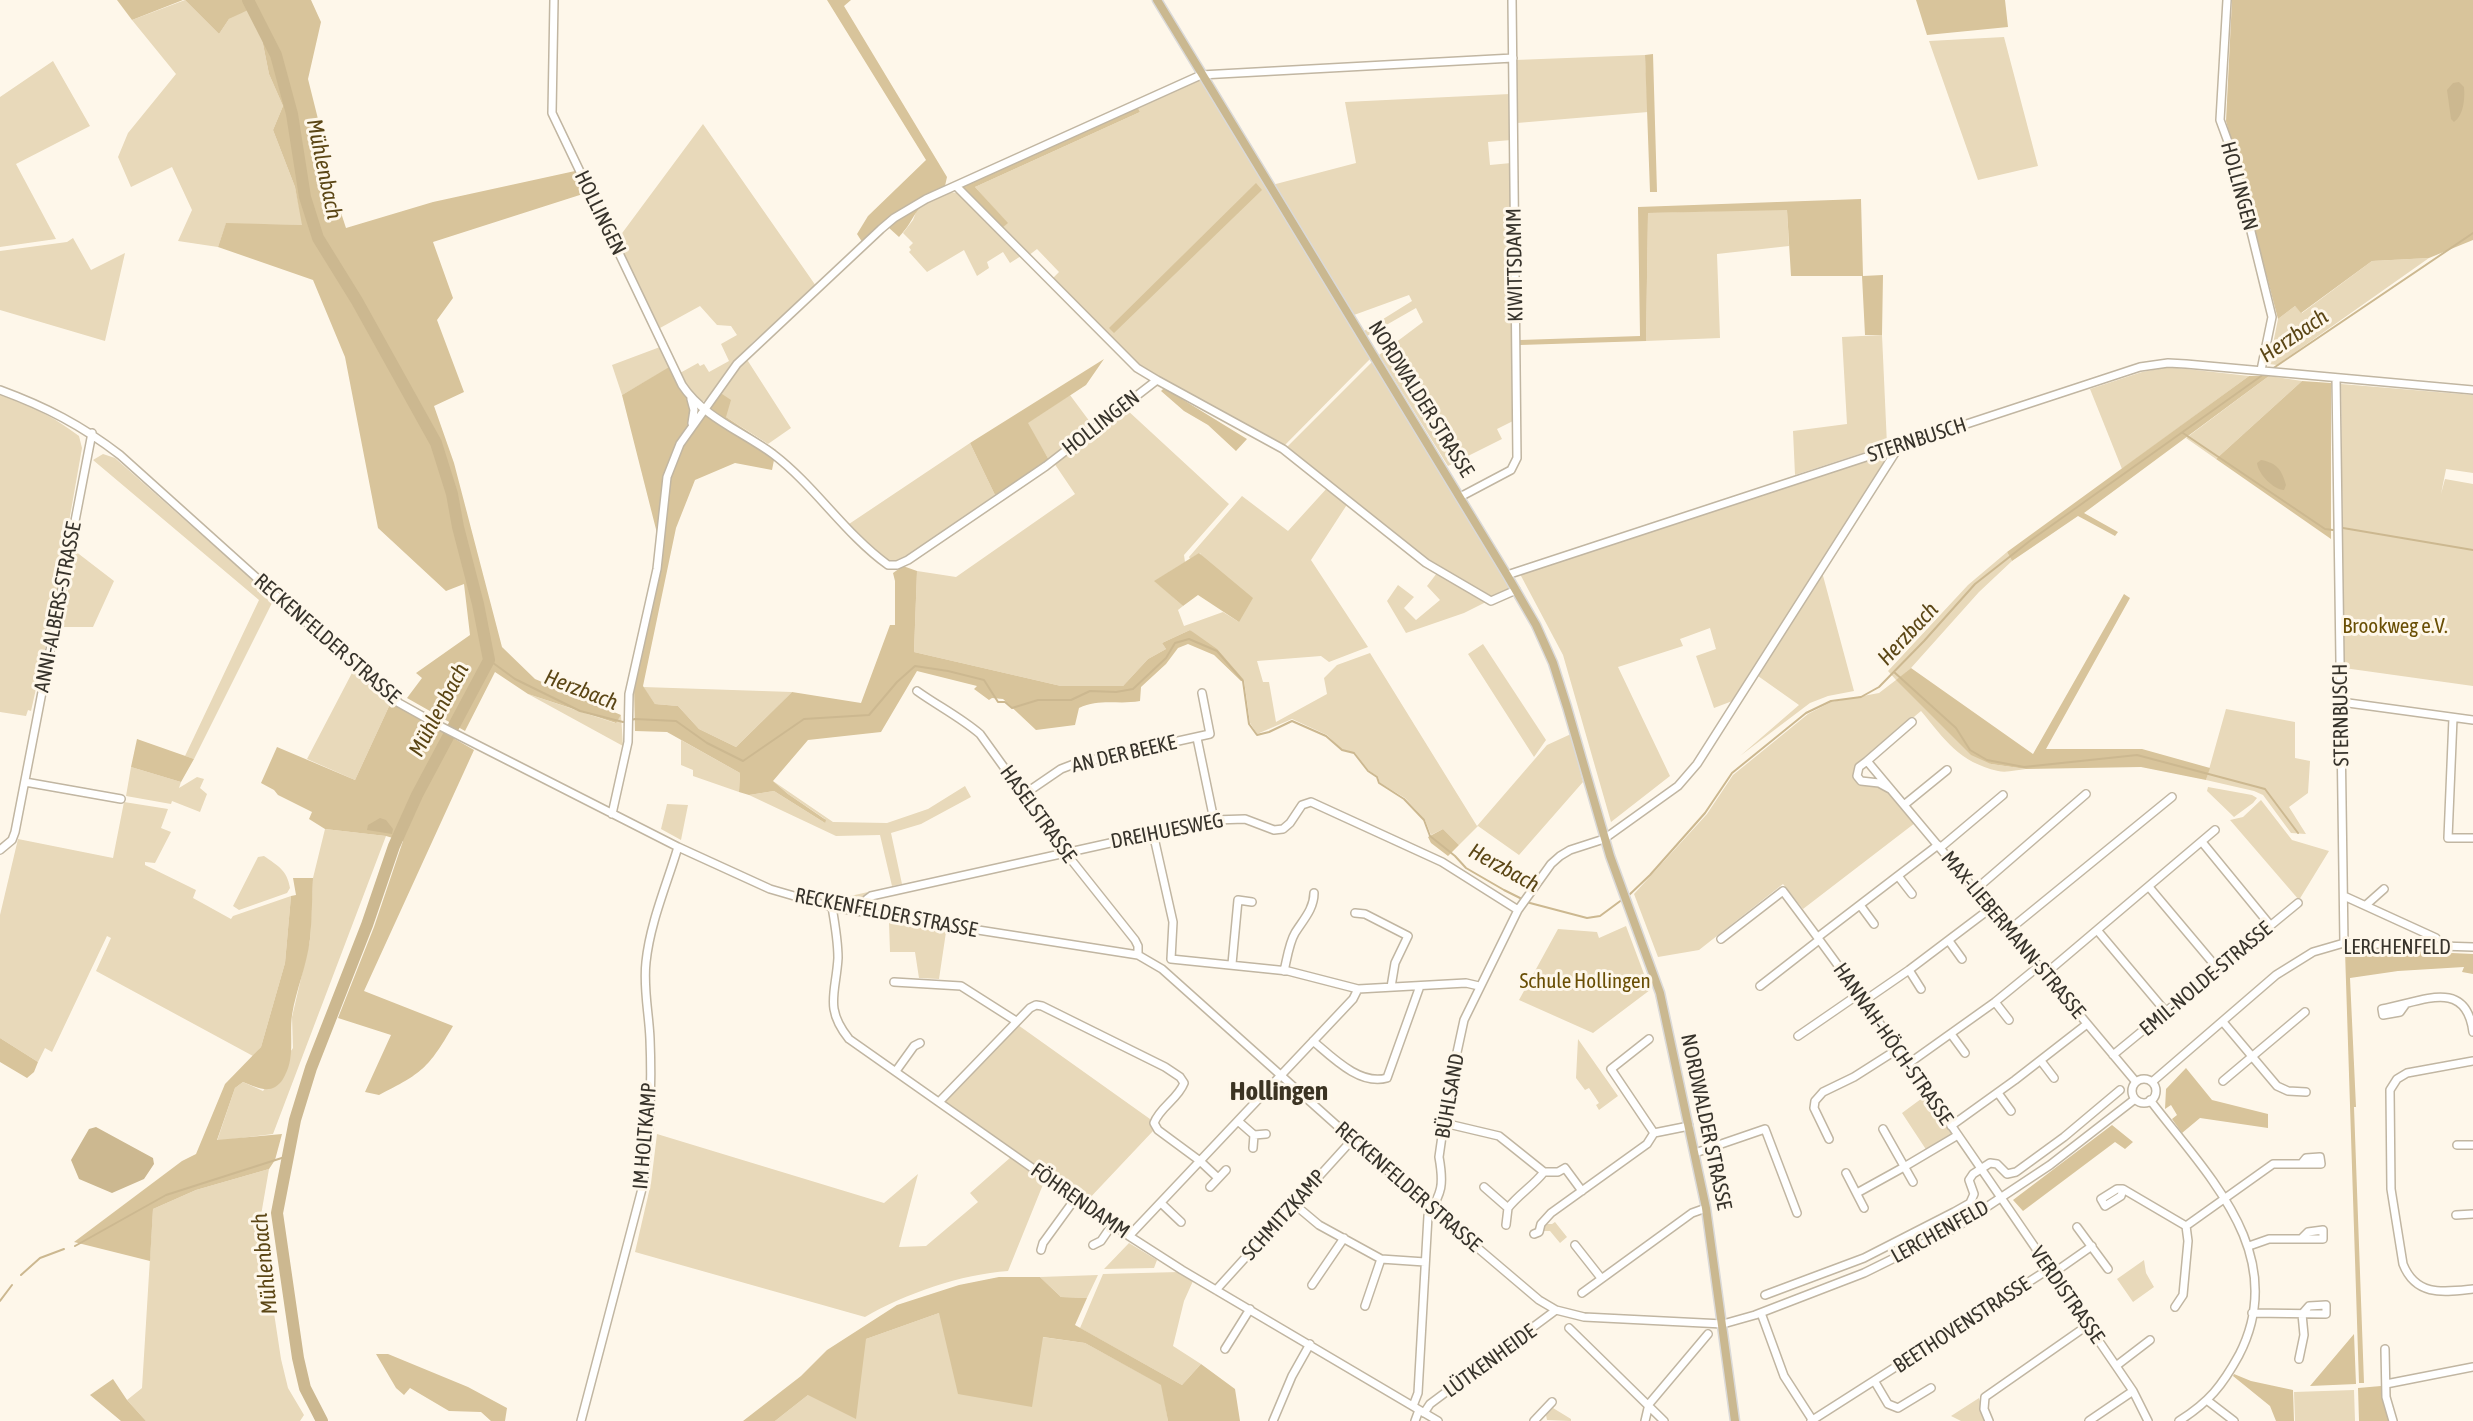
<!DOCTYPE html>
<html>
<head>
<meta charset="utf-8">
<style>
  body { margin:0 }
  canvas { display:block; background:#fef7ea }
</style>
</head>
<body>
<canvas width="2473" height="1421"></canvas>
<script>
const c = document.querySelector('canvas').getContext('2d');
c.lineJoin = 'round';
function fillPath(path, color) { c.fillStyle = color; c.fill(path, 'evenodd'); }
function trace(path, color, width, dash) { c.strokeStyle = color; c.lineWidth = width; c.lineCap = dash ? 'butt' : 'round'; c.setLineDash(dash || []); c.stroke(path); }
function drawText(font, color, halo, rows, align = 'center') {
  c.font = font + ' "Asap Condensed",sans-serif'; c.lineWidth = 6; c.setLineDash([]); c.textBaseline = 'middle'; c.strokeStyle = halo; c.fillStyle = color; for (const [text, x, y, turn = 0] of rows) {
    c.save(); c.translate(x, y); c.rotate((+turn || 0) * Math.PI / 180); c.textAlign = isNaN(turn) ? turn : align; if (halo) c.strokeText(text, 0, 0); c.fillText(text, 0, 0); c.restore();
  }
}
const green = new Path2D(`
  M185 0 219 34 229 19 248 9 262 39 269 74 283 106 273 130 295 187 303 225 226 224 218 247 178 241 192 210 172 167 131 187 118 157 128 133 176 74 132 20Z
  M2004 37 2038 166 1978 180 1929 41Z
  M1645 55 1648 112 1517 123 1515 60Z
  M53 61 90 126 16 164 56 239 0 247V97Z
  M1200 77 1371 358 1283 447 1138 365 1052 279 1059 272 1037 249 1028 256 1001 229 1007 223 975 187 1140 112 1137 106Z
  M1510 94 1511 140 1488 142 1490 165 1511 163 1513 421 1497 429 1502 439 1448 466 1379 355 1423 322 1416 308 1367 336 1364 331 1412 301 1409 295 1354 315 1272 185 1356 163 1345 102Z
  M703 124 816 286 752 343 708 399 702 402 685 388 680 373 698 363 700 366 704 364 709 372 729 361 721 344 737 335 731 326 717 325 700 306 660 328 617 240Z
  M949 192 958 193 966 198 1021 256 1010 263 1003 252 987 262 989 268 977 276 964 250 927 272 909 252 911 250 909 247 913 243 903 233 913 220 918 207 930 199Z
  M1787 209 1789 246 1717 254 1720 338 1646 341 1648 213Z
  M73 238 91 270 125 253 105 341 0 310V251L67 242Z
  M2429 258 2277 365 2269 364 2278 319 2295 306 2302 313 2372 261Z
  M1882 335 1887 445 1795 475 1793 431 1847 424 1842 337Z
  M660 347 669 368 622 395 612 365Z
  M746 358 791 428 768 444 726 417 719 392Z
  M1373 361 1512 589 1491 598 1426 560 1285 449Z
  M2169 367 2249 376 2122 469 2090 389 2142 372Z
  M2269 376 2302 381 2216 459 2186 438Z
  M2341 384 2473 395V473L2446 469 2441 494 2445 479 2473 484V686L2344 668Z
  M0 395C33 407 51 415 79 436L82 448 53 613 31 711 28 710 26 716 0 712Z
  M1070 395 1093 426 1049 460 1027 423Z
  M1126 409 1229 504 1184 555 1185 562 1155 581 1183 606 1178 610 1184 626 1223 612 1239 622 1200 553 1190 559 1189 557 1242 496 1288 531 1328 487 1348 503 1311 560 1368 647 1329 662 1321 656 1257 661 1263 682H1269L1276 722 1327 694 1324 678 1337 665 1370 653 1477 826 1547 745 1571 734 1583 782 1519 855 1478 826 1459 845 1443 829 1431 835 1425 820 1405 798 1380 783 1378 777 1368 770 1355 753 1342 750 1327 735 1292 719 1257 734 1250 723 1244 680 1190 630 1162 643 1166 649 1148 659 1123 686H1061L914 652 917 571 956 577 1075 494 1054 463Z
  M970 443 995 495 906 557C902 559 898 562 893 562 880 561 858 533 849 524Z
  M1892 451 1735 700 1714 708 1696 656 1716 649 1710 628 1680 639 1683 646 1618 667 1670 776 1611 822 1563 655 1520 574Z
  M103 454 115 458 274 599 194 759 185 756 259 600 93 460Z
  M75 551 114 581 93 627H61Z
  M2007 552 2012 561 1979 592 1911 668 1897 680 1991 764 2026 769C2017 770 2006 773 1998 771 1959 762 1945 740 1921 711L1856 766 1854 776 1890 792 1915 823 1803 909 1783 884 1699 950 1658 957 1634 894 1707 814 1733 775 1808 714 1831 702 1879 693 1896 680 1888 671 1968 585Z
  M1822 572 1854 691 1828 696 1810 703 1740 756 1799 705 1758 676Z
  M1437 573 1488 601 1464 613 1406 633 1387 601 1398 585 1414 597 1404 608 1416 620 1440 600 1427 586Z
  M1483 644 1546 740 1534 757 1468 654Z
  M353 671 391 702 355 780 307 759Z
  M643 687 792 692 736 747 699 729 678 706 655 704Z
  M528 694 615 723 621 715 623 746Z
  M2226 709 2295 722V758L2310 761 2308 793 2289 807 2306 834 2291 833 2263 795 2254 791 2206 780Z
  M681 740 740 773 739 792 693 776V770L681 765Z
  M131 767 181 782 179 788 197 777 204 779 200 788 207 794 200 812 172 801 171 804 126 796Z
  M773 781 833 822 887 823 928 809 965 786 971 797 921 824 891 833 902 884 892 886 880 835 836 836 749 795 774 791 825 823V819L788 794Z
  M2208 787 2252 795 2257 798 2253 803 2234 817 2207 791Z
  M2261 800 2292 840 2329 851 2299 900 2230 820 2243 817Z
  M124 802 168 809 161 828 171 832 155 863 145 862V865L196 890 193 898 231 919 233 916 291 896 285 963 261 1047 253 1056 96 971 111 938 107 936 52 1052 45 1048 38 1062 0 1038V915L18 839 113 858Z
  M667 804 688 805 681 840 661 829Z
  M325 829 386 836 273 1134 217 1141 235 1088 243 1082 263 1091 293 1048 292 1017 310 940 313 878Z
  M264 856C278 866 287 870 290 888L287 893 239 910 233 906 258 857Z
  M868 892 860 904 837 899Z
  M889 923 946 932 939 979 919 978 915 952H890Z
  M1626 926 1650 990 1593 1033 1519 1000 1558 929 1597 932 1599 938Z
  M1018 1025 1150 1119 1153 1131 1086 1202 944 1101Z
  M1578 1039 1618 1096 1599 1110 1596 1105 1599 1103 1589 1088 1585 1090 1576 1078Z
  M1925 1096 1952 1135 1927 1151 1902 1113Z
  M657 1134 884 1203 918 1174 899 1247 926 1246 978 1202 970 1193 1011 1157 1044 1182 1008 1271C962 1274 904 1294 865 1317L635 1252 651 1183Z
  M269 1169 260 1221 281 1359 288 1388 304 1415 300 1421H146L127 1400 142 1388 153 1209 196 1190Z
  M1555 1222 1567 1237 1560 1243 1550 1231H1541L1543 1224H1552Z
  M1129 1243 1157 1260 1154 1268 1104 1269Z
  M2144 1260 2146 1273 2154 1287 2133 1302 2117 1279Z
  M1179 1272 1193 1281 1184 1301 1173 1346 1201 1364 1182 1385 1080 1328 1103 1274Z
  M1098 1275 1087 1298 1061 1297 1040 1277Z
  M939 1313 1042 1337 1085 1343 1162 1385 1168 1421H775L808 1395 866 1339Z
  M2354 1390 2355 1421H2295L2294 1392Z
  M1979 1398 1986 1421H1961L1951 1416Z
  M1553 1408 1571 1419V1421L1547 1420 1546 1415Z`);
const forest = new Path2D(`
  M117 0H183L132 20Z
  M185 0H311L321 22 308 79 319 123 316 137 346 228 433 202 575 171 586 193 433 242 453 298 437 320 464 392 434 406 454 463 502 647 535 679 621 715 616 723 528 694 495 672 465 731 407 698 422 678 416 673 470 635 464 584 446 591 378 528 345 357 313 280 218 247 226 223 302 225 295 187 273 130 283 106 269 74 262 39 248 10 229 19 219 34Z
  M827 0H851L844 6 947 177 943 195C913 203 918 217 899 237L888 227 866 248 857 234 868 216 926 160Z
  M1916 0H2005L2008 27 1927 35Z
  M2232 0H2473V240L2429 258 2372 261 2301 313 2295 306 2278 319 2226 121Z
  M1653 54 1657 192H1650L1645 55Z
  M1137 106 1140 112 975 187 1008 223 1001 229 959 187Z
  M1256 183 1262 190 1114 333 1109 328Z
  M1861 199 1863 276 1883 275 1882 335H1865L1862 276H1791L1787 210 1648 213 1646 341 1520 345V340L1640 336 1638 207Z
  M1104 359 1086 385 1028 423 1049 460 995 495 970 443Z
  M676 363 685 388 706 412 719 392 731 400 726 417 776 450 772 470 735 463 695 480 676 528 643 686 655 704 678 706 699 729 736 747 792 692 861 703 890 625H895V581L893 573 903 566 917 571 914 652 1061 686H1123L1148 659 1166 649 1162 643 1190 630 1217 649 1244 680 1241 681 1214 655 1188 644 1178 648 1166 664 1141 687 1140 701C1118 705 1100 698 1079 708L1075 725 1036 730 1003 699 992 698 989 700 974 689 977 686 917 671 881 732 808 740 773 781 788 794 826 820 825 823 774 791 749 795 739 792 740 773 667 732 635 731 634 687 654 597 661 549 622 395Z
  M2249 376H2269L2084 513 2118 532 2115 536 2078 516 2012 561 2007 552Z
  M2302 381 2331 383V539L2216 459Z
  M1164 388 1247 439 1236 451 1208 425 1184 411 1161 391Z
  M1199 553 1253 598 1239 622 1198 595 1183 606 1154 581Z
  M2124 594 2130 598 2046 749H2142L2210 768 2206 780 2141 767 2026 769 1991 764 1971 755 1896 680 1911 668 2033 754Z
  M391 702 474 750 364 991 453 1026C428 1069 422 1073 379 1095L365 1092 391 1035 338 1018 374 927 403 841 386 836 325 829 309 819 312 812 278 795 274 790 261 783 277 747 355 780Z
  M137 739 194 759 181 782 131 767Z
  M1443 829 1459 845 1448 856 1431 843 1428 837Z
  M293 878H313C312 898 312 919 310 939 307 965 296 990 292 1015 289 1037 296 1058 283 1079 272 1096 258 1088 243 1082L235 1088 217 1140 282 1134 275 1160 269 1169 196 1190 153 1209 150 1261 74 1242 182 1161 196 1154 225 1084 261 1047 285 963 291 896 296 895Z
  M2367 949 2473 954V974L2462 972 2464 967 2398 971 2350 978 2356 1107H2354L2364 1383H2359L2345 951Z
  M0 1038 38 1062 34 1072 27 1078 0 1062Z
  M2186 1068 2212 1100 2268 1114V1128L2200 1118 2182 1133 2172 1119 2177 1115 2171 1105 2165 1109 2166 1089Z
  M2112 1125 2133 1142 2125 1149 2115 1142 2023 1211 2013 1200Z
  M999 1277H1040L1061 1297 1087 1298 1075 1325 1182 1385 1201 1364 1235 1389 1240 1421H1168L1161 1385 1085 1343 1043 1337 1032 1407 958 1394 939 1313 866 1339 856 1419 808 1395 775 1421H743L801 1376 827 1350 897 1305 959 1285Z
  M2354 1334 2356 1384 2310 1386Z
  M376 1354H388L468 1387 507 1408 505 1421H491L481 1412 449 1411 410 1388 404 1395 396 1388Z
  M2234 1374 2251 1381 2293 1390 2294 1421H2276L2270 1406 2233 1376Z
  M113 1379 127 1400 146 1421H121L90 1395Z
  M2381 1386 2390 1421H2359L2358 1388Z`);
const water = new Path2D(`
  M2459 82 2464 87C2465 98 2464 115 2454 122L2451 119 2447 90 2453 83Z
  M2261 460C2277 463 2282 470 2286 485L2284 490C2274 490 2258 474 2257 463Z
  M380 818 386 820 393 829 392 834 367 830 368 825Z
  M96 1127 153 1158 154 1164 144 1179 112 1193 79 1179 71 1160 89 1129Z`);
const stream = new Path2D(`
  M2272 369 2473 233
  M2183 433 2325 529 2333 530
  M2343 528 2473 550
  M489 660 515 679 580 711 623 722 635 719 676 721 707 743 743 761 804 719 869 715 897 682 915 666 948 671 984 680 998 702H1005L1012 708 1038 700H1071L1090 691 1116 692 1133 689 1166 658 1175 643 1189 639 1217 651 1243 681 1249 724 1257 735 1269 732 1292 721 1326 736 1342 750 1354 753 1368 771 1377 777 1379 783 1404 799 1424 820 1430 836 1455 856 1466 868 1504 890 1530 903 1587 918 1600 916 1623 899
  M1894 672 1956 728 1970 750 1987 760 2024 767 2137 755 2265 789 2298 833
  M1628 896 1650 875 1705 813 1732 773 1806 713 1831 701 1861 697 1879 687 1924 641 1975 584 2031 540 2264 374
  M75 1246 166 1195 288 1156
  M21 1275 40 1258 64 1249
  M0 1301 12 1285`);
const river = new Path2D(`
  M248 0 276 55 292 114 305 197 318 238 357 301 436 443 452 494 458 527 478 604 489 660 417 795 394 846 367 925 311 1068 295 1120 277 1213 298 1358 305 1388 322 1421`);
const minor = new Path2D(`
  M554 0 552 113 682 385C703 417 743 432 773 454 815 486 845 534 888 565H897L908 560 1046 466 1157 380 1283 449 1426 563 1491 601 1516 590
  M2227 0 2220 120 2231 150 2272 317 2261 370
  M956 186 1137 368 1157 380
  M2336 378 2344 943
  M0 390C46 407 81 425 120 455L367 677 399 703 442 727 678 847 770 889 832 907 863 912 1138 955 1162 969 1400 1182 1539 1300 1556 1310 1584 1317 1723 1324 1755 1315 1864 1273 1955 1228 2050 1165 2135 1099
  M691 399 694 410 692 423
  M1460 497 1511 470 1517 458 1512 0
  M1507 575 2140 367 2168 363 2186 364 2473 390
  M917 691C938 706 960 717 980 734L1065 852 1135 940 1138 946V955
  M2341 702 2473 720
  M2453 718 2448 838H2473
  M1197 738 1214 820
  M1867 761 1912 722
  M25 782 121 799
  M1890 789 1879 783 1861 781 1857 776 1859 767 1867 761 2136 1082
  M1023 795 1061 769 1074 764 1210 734 1202 693
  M1904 805 1947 770
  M612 814 628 742 629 694 657 569 667 477 680 444 737 364 881 229 894 218 926 199 1201 75 1513 58
  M1153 833 1173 922 1171 959 1288 971 1358 989 1466 983 1479 986
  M2202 842 2270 925
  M1940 848 2003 795
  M0 850 12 840 15 832 92 433
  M1898 876 1912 894
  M2149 887 2218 969
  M1975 890 2086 794
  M2344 896 2436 938
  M1860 905 1874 924
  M2366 905 2384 889
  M832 907C835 924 838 941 838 958 836 993 824 1008 849 1039L1129 1236 1182 1270 1438 1421
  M863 912 867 899 871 896 1214 820 1245 819 1274 830 1283 829 1290 823 1302 805 1311 802 1442 862 1518 910
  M1355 913 1365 914 1408 936 1395 963 1391 987
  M2009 930 2172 797
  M2097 930 2166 1012
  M1818 937 1938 845
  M1721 939 1783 891C1899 1045 2007 1207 2116 1366L2133 1391 2148 1421
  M1949 941 1962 959
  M1232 964 1238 900 1252 902
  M1909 970 1921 989
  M1284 971C1287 959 1289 943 1295 933 1303 920 1314 909 1314 893
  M2045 974 2215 830
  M894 982 961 986 1016 1021
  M1760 986 1819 940
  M1864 1001 1909 970 1991 908
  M1995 1002 2009 1020
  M2405 1005 2400 1012 2383 1015 2382 1009C2419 1003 2466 976 2473 1032
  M2223 1022 2277 1086 2288 1091 2306 1092
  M1951 1034 1965 1053
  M1798 1036 1859 994
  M1649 1039 1611 1069 1654 1133
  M1313 1041C1332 1057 1360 1086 1387 1078L1420 986
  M2113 1055 2298 903
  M2041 1061 2054 1078
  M2473 1061 2407 1073 2397 1079 2390 1090 2391 1189 2403 1264C2416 1297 2444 1292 2473 1289
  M1908 1064 1995 1002 2039 966
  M896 1071 914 1046 920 1043
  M2132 1091a12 12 0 1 1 24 0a12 12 0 1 1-24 0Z
  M2223 1081 2305 1012
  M2152 1082 2276 975 2313 952 2344 943 2473 947
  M1998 1093 2011 1111
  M2150 1100C2207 1175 2291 1254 2239 1355 2222 1386 2209 1402 2179 1421
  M940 1101 1030 1008 1036 1005 1042 1006 1165 1067 1180 1077 1184 1083C1178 1099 1160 1107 1154 1123L1158 1130 1200 1161 1218 1178
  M1238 1121 1254 1135
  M1444 1123 1499 1136 1544 1172H1558L1565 1168 1582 1191
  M1951 1126 2015 1080 2087 1024
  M1883 1129 1913 1182
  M1829 1139 1814 1108 1815 1101 1823 1092 1854 1077 1898 1049
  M2457 1145H2473
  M1253 1148 1254 1135 1266 1134
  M1695 1153 1765 1129 1797 1213
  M1846 1173 1864 1208
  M1210 1187 1226 1170
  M1484 1187 1508 1208C1519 1194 1533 1186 1544 1172
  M2123 1189 2121 1196 2105 1206 2101 1199 2117 1189H2123L2186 1226
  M1857 1193 1904 1167 1958 1135
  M1161 1203 1181 1222
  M1294 1204 1319 1225 1381 1259 1425 1262
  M2456 1215 2473 1214
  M1506 1225 1508 1208
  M2077 1227 2108 1269
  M1534 1234 1539 1232 1541 1224 1551 1213 1647 1144 1654 1133 1689 1126
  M1129 1236 1353 999 1358 989
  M1093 1245 1101 1241 1112 1225
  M1575 1245 1601 1278
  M2249 1246 2269 1239H2323V1230L2308 1232 2302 1238
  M1041 1250 1043 1243 1075 1199
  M2052 1274 2092 1246
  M1312 1285 1344 1238
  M1216 1290 1352 1140
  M1582 1293 1692 1213 1706 1208
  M1765 1295 1864 1258 1954 1212 1970 1203 1974 1194 1969 1180 1973 1174 1990 1163 1997 1164 2007 1174 2016 1172 2064 1137 2120 1090
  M1365 1306 1381 1259
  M2175 1307 2183 1295 2188 1241 2186 1226 2273 1164H2321L2320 1157 2306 1158 2302 1163
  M1761 1313 1784 1376 1813 1421
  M2252 1313 2326 1314V1305L2309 1306 2302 1314 2304 1335 2299 1359
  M1569 1328 1664 1421
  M1225 1349 1250 1309
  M2385 1349 2386 1397 2393 1421
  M2116 1366 2150 1340
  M1875 1382 1888 1404 1898 1408 1931 1388
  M2386 1384 2473 1367
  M2208 1401 2234 1421
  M1413 1406 1418 1393 1428 1216C1442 1192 1444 1185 1439 1157L1448 1094 1464 1020 1518 910 1551 864 1560 856 1570 850 1604 839 1678 786 1697 764 1900 445
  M1424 1413 1430 1404 1556 1310
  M581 1421 643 1185C650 1136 652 1088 650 1039 649 1013 643 988 646 962 650 923 667 884 678 847
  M1273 1421 1292 1376 1310 1344
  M1415 1421 1419 1410
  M1534 1421 1552 1402
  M1645 1421 1649 1404 1708 1334
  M1811 1421 2049 1269
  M1989 1421 1984 1409 1985 1397 2088 1325
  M2089 1421 2133 1391`);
const major = new Path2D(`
  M1157 0 1507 575 1536 625 1553 663 1567 707 1610 856 1660 993 1706 1208 1735 1421`);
const streetNames = [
  ["HOLLINGEN",2239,186,75],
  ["HOLLINGEN",600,213,64],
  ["KIWITTSDAMM",1515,265,-91],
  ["NORDWALDER STRASSE",1421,399,58],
  ["HOLLINGEN",1101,423,-38],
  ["STERNBUSCH",1917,440,-18],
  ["ANNI-ALBERS-STRASSE",58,607,-79],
  ["RECKENFELDER STRASSE",327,639,41],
  ["STERNBUSCH",2341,715,-91],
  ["AN DER BEEKE",1124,754,-13],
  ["HASELSTRASSE",1038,814,54],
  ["DREIHUESWEG",1167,831,-11],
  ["RECKENFELDER STRASSE",886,913,11],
  ["MAX-LIEBERMANN-STRASSE",2013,935,50],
  ["LERCHENFELD",2397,947],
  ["EMIL-NOLDE-STRASSE",2206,979,-40],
  ["HANNAH-HÖCH-STRASSE",1893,1044,55],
  ["BÜHLSAND",1450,1096,-80],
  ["NORDWALDER STRASSE",1706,1122,78],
  ["IM HOLTKAMP",645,1136,-85],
  ["RECKENFELDER STRASSE",1408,1187,41],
  ["FÖHRENDAMM",1080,1201,35],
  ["SCHMITZKAMP",1284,1215,-48],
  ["LERCHENFELD",1940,1232,-29],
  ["VERDISTRASSE",2067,1295,55],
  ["BEETHOVENSTRASSE",1962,1325,-33],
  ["LÜTKENHEIDE",1490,1361,-36]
];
const parkNames = [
  ["Brookweg e.V.",2395,626],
  ["Schule Hollingen",1585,981]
];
const waterNames = [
  ["Mühlenbach",324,169,78],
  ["Herzbach",2294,336,-34],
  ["Herzbach",1908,634,-47],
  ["Herzbach",581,690,21],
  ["Mühlenbach",439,710,-62],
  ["Herzbach",1504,868,29],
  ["Mühlenbach",265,1264,-96]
];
const districtNames = [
  ["Hollingen",1279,1091]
];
fillPath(green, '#e8d9ba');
fillPath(forest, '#d8c49b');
fillPath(water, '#ccb890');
trace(stream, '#ccb890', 2);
trace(river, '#ccb890', 12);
trace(minor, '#c1b6a2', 10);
trace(major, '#dbdad9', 11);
trace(minor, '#fff', 7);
trace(major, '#cab890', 8);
drawText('21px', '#37332b', '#fef7ea', streetNames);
drawText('21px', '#694e04', '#fef7ea', parkNames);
drawText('italic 22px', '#5b4615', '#fef7ea', waterNames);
drawText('bold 27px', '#3c3423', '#fef7ea', districtNames);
</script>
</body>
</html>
